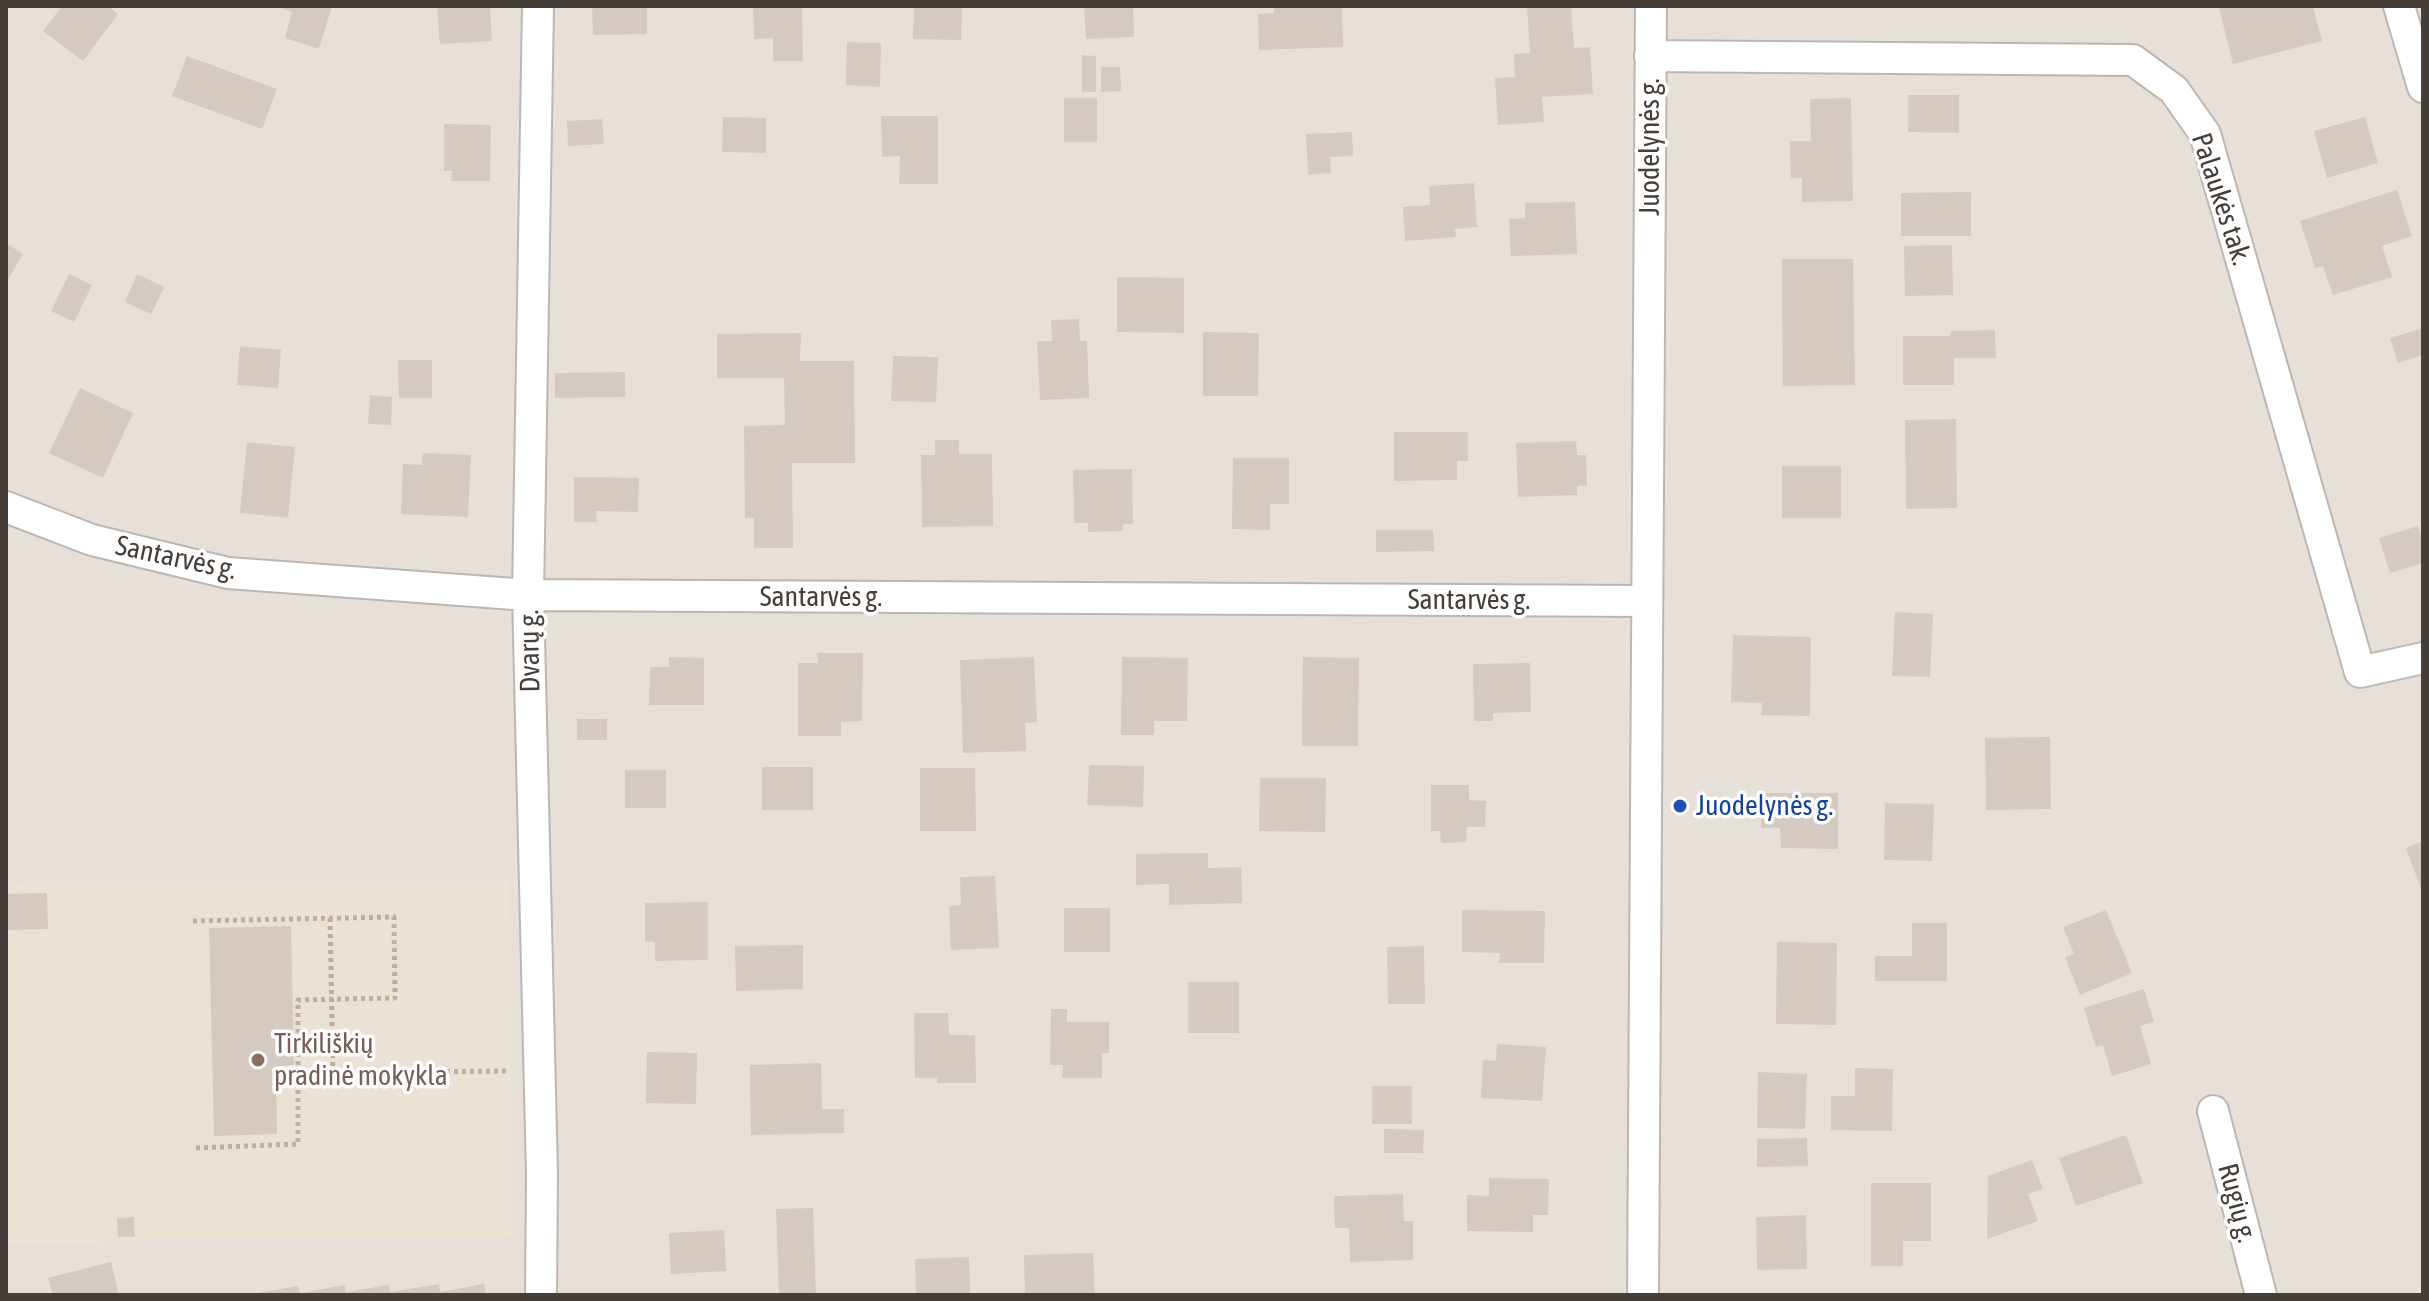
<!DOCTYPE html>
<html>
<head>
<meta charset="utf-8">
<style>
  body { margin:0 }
  #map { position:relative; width:2429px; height:1301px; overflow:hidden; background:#f3efea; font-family:"Asap Condensed",sans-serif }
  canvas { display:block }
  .frame { position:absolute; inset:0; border:8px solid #463f39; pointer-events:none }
</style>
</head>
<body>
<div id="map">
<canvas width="2429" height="1301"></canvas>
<div class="frame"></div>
</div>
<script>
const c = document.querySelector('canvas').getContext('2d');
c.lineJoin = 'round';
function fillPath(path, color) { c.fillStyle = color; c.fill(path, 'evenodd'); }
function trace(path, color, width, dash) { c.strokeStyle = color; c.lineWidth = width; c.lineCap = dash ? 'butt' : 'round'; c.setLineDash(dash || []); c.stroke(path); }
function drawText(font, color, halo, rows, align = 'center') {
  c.font = font + ' "Asap Condensed",sans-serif'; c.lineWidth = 7; c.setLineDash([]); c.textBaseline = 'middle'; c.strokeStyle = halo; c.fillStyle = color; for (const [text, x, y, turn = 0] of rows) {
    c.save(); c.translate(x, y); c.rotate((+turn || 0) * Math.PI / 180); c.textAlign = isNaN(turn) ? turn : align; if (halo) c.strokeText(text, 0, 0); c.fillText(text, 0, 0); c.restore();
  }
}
const residential = new Path2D(`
  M6 6H2423V1295H6Z`);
const education = new Path2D(`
  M509 878 513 1237 6 1244V883Z`);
const building = new Path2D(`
  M62 6H108L118 14 83 61 43 31Z
  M275 6H332L319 49 285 38 292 12Z
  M437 6H490L492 41 440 44Z
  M592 6H647V34L593 35Z
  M753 6H802L803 61H773V38L754 39Z
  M914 6H962L961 40 913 39Z
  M1084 6H1133L1134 37 1086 39Z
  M1274 6H1342L1343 47 1259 50 1258 14 1274 13Z
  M1527 6H1571L1574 48 1590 47 1593 94 1542 97 1544 122 1498 125 1495 78 1515 77 1514 54 1530 53Z
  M2227 6H2313L2322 41 2233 64 2219 8Z
  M847 42 881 43 880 87 846 85Z
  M1082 55 1096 56V92H1082Z
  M187 56 277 89 262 129 172 96Z
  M1101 67H1120L1121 91 1101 92Z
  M1908 95H1959V133L1908 132Z
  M1064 98H1097V142H1064Z
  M1851 98 1853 201 1802 202V178H1791L1790 141H1811L1810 99Z
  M881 116H938V184H899L900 156 882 157Z
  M723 117 766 118V153L722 152Z
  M2365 117 2378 163 2327 178 2314 131Z
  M602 119 604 144 568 146 567 121Z
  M444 124 491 125 490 181H451L452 171H444Z
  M1352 132 1353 156 1330 157 1331 173 1308 175 1306 134Z
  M1474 183 1477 227 1455 229 1456 237 1405 241 1403 207 1430 205 1429 186Z
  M2397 190 2412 236 2382 246 2392 277 2333 295 2323 266 2315 268 2300 221Z
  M1971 192V236H1901V193Z
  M1575 202 1577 254 1511 256 1509 219 1525 218V203Z
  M6 243 23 254 6 283Z
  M1952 245 1953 295 1905 296 1904 246Z
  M1782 259H1853L1855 385 1783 386Z
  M69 274 92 285 74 322 51 311Z
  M137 274 164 287 151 314 125 302Z
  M1117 277 1184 278V333L1117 332Z
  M1079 319 1080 341H1087L1089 398 1040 400 1037 341H1052L1051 320Z
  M2423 328V355L2398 363 2390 338Z
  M1995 330 1996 358H1954V385H1903V336H1950L1951 331Z
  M1203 332 1259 333 1258 396H1203Z
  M801 333 800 361H854L855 463H792L793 548H754V518H745L744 426 785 425 784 378H717V334Z
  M240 346 281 350 278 388 237 385Z
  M893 356 938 357 936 402 891 401Z
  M398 360H432V398H399Z
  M625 372V397L555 398V373Z
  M80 388 133 413 103 478 49 453Z
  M370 395 392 397 391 425 368 424Z
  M1956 419 1957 508 1906 509 1905 420Z
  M1394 432H1468V461H1457V480L1394 481Z
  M935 440H959V454H992L993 526 922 527 921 455H935Z
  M1576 441 1577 455H1586L1587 486H1577V495L1518 497 1516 443Z
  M247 442 295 447 288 518 240 513Z
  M423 453 471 455 468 517 401 514 403 464 422 465Z
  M1233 458H1289V504H1270V530L1232 529Z
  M1782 466H1841V518H1782Z
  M1132 469 1133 524H1123V531L1088 532V523H1074L1073 470Z
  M574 477 639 478 638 512 596 511 597 522H574Z
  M2418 526 2423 543V563L2390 573 2379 538Z
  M1376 530H1433L1434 551 1376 552Z
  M1895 612 1933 614 1930 677 1892 676Z
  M1733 635 1811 637 1810 716 1761 715 1762 703 1731 702Z
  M817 653H863L862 721 841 722V736H798V663H818Z
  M669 657 704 658V705H649L650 667H669Z
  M1034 657 1037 722 1025 723 1026 751 963 753 960 660Z
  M1122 657 1188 658 1187 721H1154V735H1121Z
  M1303 657 1359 658 1358 746H1302Z
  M1530 663 1531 712 1493 713V721H1474L1473 664Z
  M577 719H607V740H577Z
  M2050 737 2051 809 1986 810 1985 738Z
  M1089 765 1144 766 1143 807 1087 805Z
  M762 767H813V810H762Z
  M920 768H975L976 831H920Z
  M625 770H666V808H625Z
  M1260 778H1326L1325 832 1259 831Z
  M1431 785H1469V800L1486 801 1485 827H1467L1466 842 1441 843 1440 831H1431Z
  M1762 793H1838V849L1781 848 1780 828H1761Z
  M1885 803 1934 804 1932 861 1884 860Z
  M2423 841V894L2406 848Z
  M1208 853V868L1241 867 1242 903 1169 905V884L1136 885V854Z
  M995 876 999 948 951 950 949 906 961 905 960 877Z
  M47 893 48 929 6 930V894Z
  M708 902V960L655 961V942H645V903Z
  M1064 908H1110V952H1064Z
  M1462 910 1545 911 1544 963H1499L1500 953 1462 952Z
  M2106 910 2132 973 2080 995 2065 957 2074 954 2063 927Z
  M1912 923H1947V981H1875V956H1912Z
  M291 926 294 1065 276 1066 277 1134 214 1136 209 928Z
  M1777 942 1837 943 1836 1025 1776 1024Z
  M803 945V989L736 991 735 946Z
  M1424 946 1425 1004H1388L1387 947Z
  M1188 982H1239V1033H1188Z
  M2144 989 2154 1022 2140 1026 2151 1064 2112 1076 2103 1045 2096 1047 2084 1008Z
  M1051 1009H1067V1022H1109V1053H1102V1078H1062L1063 1065H1050Z
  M914 1013H948L949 1035H975L976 1083H937V1078H915Z
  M1497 1044 1546 1047 1542 1101 1481 1098 1483 1060 1496 1061Z
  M647 1052 697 1053 696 1104 646 1103Z
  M821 1063 822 1109H844V1133L751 1135 750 1065Z
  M1855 1068 1893 1069 1892 1131 1831 1130V1096H1855Z
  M1758 1072 1807 1074 1805 1129 1757 1128Z
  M1372 1086H1412V1124H1372Z
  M1384 1129 1424 1130 1423 1153H1384Z
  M2126 1135 2143 1183 2076 1206 2059 1158Z
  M1807 1138 1808 1166 1757 1167V1139Z
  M2032 1160 2043 1189 2028 1194 2038 1221 1987 1239 1988 1176Z
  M1489 1178 1549 1179 1548 1215H1533V1232L1467 1231V1195L1489 1196Z
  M1871 1183H1931V1241H1903V1266H1871Z
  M1403 1194 1404 1221H1413V1260L1350 1262 1349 1228H1335L1334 1196Z
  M813 1208 816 1295H779L776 1209Z
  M1806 1215 1807 1269 1757 1270 1756 1217Z
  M134 1217 135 1237H118L117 1218Z
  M724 1230 726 1271 671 1274 669 1233Z
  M1093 1253 1095 1295H1025L1024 1255Z
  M969 1257 970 1295H916L915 1259Z
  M111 1262 119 1295H53L48 1278Z
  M439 1284 440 1292 484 1284 486 1295 257 1293 298 1286 300 1293 345 1285 346 1292 389 1285 390 1292Z`);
const path = new Path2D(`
  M330 918 333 1072
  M193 921 394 917 395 998 298 1000V1073L508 1071
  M196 1148 298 1144V1073H278`);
const minor = new Path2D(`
  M538 6 528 595 542 1174 541 1295
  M2399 6 2423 87
  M1650 56 2133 60 2174 90 2205 134 2360 672 2423 658
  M6 507 92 540 228 573 528 595 1647 601
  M2213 1111 2261 1295
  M1643 1295 1651 6`);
const markers = [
  [1680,806,8,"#1a4fb4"],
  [258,1060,8,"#8d6e63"]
];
const streetNames = [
  ["Juodelynės g.",1650,147,-90],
  ["Palaukės tak.",2221,199,72],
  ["Santarvės g.",176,558,12],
  ["Santarvės g.",821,597],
  ["Santarvės g.",1469,600],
  ["Dvarų g.",530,651,-91],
  ["Rugių g.",2237,1203,75]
];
const transitNames = [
  ["Juodelynės g.",1696,806]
];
const educationNames = [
  ["Tirkiliškių",274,1044],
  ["pradinė mokykla",274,1076]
];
fillPath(residential, '#e7e0d9');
fillPath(education, '#ebe2d6');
fillPath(building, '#d4cac1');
trace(minor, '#beb6ae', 34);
trace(path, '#beafa1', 5, [4, 4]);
trace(minor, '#fff', 30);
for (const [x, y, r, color] of markers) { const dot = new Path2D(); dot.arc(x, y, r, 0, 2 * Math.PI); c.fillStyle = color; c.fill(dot); trace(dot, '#fff', 3); }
drawText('28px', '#463f39', '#fff', streetNames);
drawText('28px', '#164399', '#fff', transitNames, 'left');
drawText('28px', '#785e54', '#fff', educationNames, 'left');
</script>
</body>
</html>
